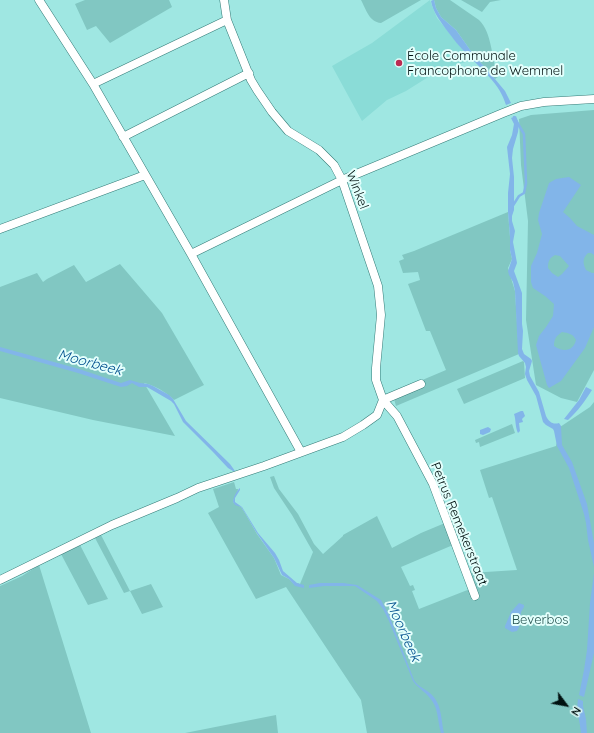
<!DOCTYPE html>
<html>
<head>
<meta charset="utf-8">
<style>
  body { margin:0 }
  #map { position:relative; width:594px; height:733px; overflow:hidden; background:#9fe7e2; font-family:Quicksand,sans-serif }
  canvas { display:block }
  .north { position:absolute; left:546px; top:685px; width:40px; height:40px; -webkit-text-stroke:3px #e3fffc; paint-order:stroke; rotate:122deg; font-size:11px; font-weight:700; line-height:16px; text-align:center; color:#001110 }
  .north::after { content:''; display:block; margin:auto; width:14px; height:18px; background:#001110; clip-path:polygon(50% 0,100% 100%,50% 72%,0 100%) }
</style>
</head>
<body>
<div id="map">
<canvas width="594" height="733"></canvas>
<div class="north">N</div>
</div>
<script>
const c = document.querySelector('canvas').getContext('2d');
c.lineJoin = 'round';
function fillPath(path, color) { c.fillStyle = color; c.fill(path, 'evenodd'); }
function trace(path, color, width, dash) { c.strokeStyle = color; c.lineWidth = width; c.lineCap = dash ? 'butt' : 'round'; c.setLineDash(dash || []); c.stroke(path); }
function drawText(font, color, halo, rows, align = 'center') {
  c.font = font + ' Quicksand,sans-serif'; c.lineWidth = 4; c.setLineDash([]); c.textBaseline = 'middle'; c.strokeStyle = halo; c.fillStyle = color; for (const [text, x, y, turn = 0] of rows) {
    c.save(); c.translate(x, y); c.rotate((+turn || 0) * Math.PI / 180); c.textAlign = isNaN(turn) ? turn : align; if (halo) c.strokeText(text, 0, 0); c.fillText(text, 0, 0); c.restore();
  }
}
const built = new Path2D(`
  M430 0 432 6 437 18 468 56 473 60 441 69 406 91 387 100 362 121 332 66 372 43Z`);
const green = new Path2D(`
  M85 0H169L172 7 110 43 96 26 87 30 75 4Z
  M361 0H421L381 23C369 22 366 9 361 0Z
  M434 0H450L479 20C492 32 492 60 498 77L495 79 473 54 456 30 441 17 436 8Z
  M461 0H501L490 2 482 12Z
  M594 110V370L577 402 561 398 536 385 526 320 528 221 521 165 519 119 531 115Z
  M508 212 510 237V250L512 259 508 268 515 291 519 354 396 406 394 399 420 381 446 370 430 331H426L408 284 420 280 418 272 403 273 399 261 404 259 402 255 414 251Z
  M120 264 162 313 204 385 174 400C166 392 154 385 144 383L175 436 93 420 0 398V287L37 273 43 282 47 279 74 265 86 282Z
  M523 361 524 362 525 378 464 404 457 389Z
  M594 402V733H367L361 700 286 587 256 599 208 513 219 507 213 489 234 482 236 489H238C238 493 234 497 233 502L241 507 245 513 257 534 274 558 281 575 289 579 295 585 297 583 300 584 313 552 292 515 274 488 270 477 274 476 279 489 298 514 314 544 323 554 343 536V535L377 516 392 548 421 533 445 523 453 545 401 567 410 586 413 585 415 590 412 591 419 609 470 589V573L517 570 492 497 489 498 480 470 556 446 560 427 590 407Z
  M512 424 515 433 480 447 479 442 476 443 475 440Z
  M101 535 130 591 151 584 163 607 142 614 130 591 124 593 95 538Z
  M80 545 108 599 88 605 61 554Z
  M39 565 91 733H0V586L22 576Z
  M276 715 278 733H185Z`);
const water = new Path2D(`
  M433 0H434L436 8 441 17 456 30 473 54 495 79 505 91 511 103 506 105C500 84 483 71 469 56 460 48 452 37 445 28 439 19 433 12 431 1Z
  M516 116 519 124 518 132 513 149 512 158 514 177V210L512 216V221L515 231 513 242 517 263 514 271 522 293V324L523 331 522 349 524 354 531 359 532 361 529 371 530 376 539 392 546 416C549 422 553 425 559 423L561 426 562 445 572 462 587 504 594 543V567L588 540 586 523 584 514 569 468 557 446 554 431 553 429 546 425 543 422 536 396 527 380 525 374 526 367 525 363 519 356 518 353 515 291 513 282 509 275 508 271 512 259 510 250V237L508 212V193L510 174 507 147 512 135 514 124 511 118Z
  M569 177 581 185 563 212 570 218 577 226 594 235V255L591 253H588C582 258 583 264 586 270L592 273H594V327L585 348 561 381 549 388 547 385 536 345 539 336 546 327 553 316 554 304 545 296 533 288 531 282V266L537 253 542 234 538 220 539 213 549 183 556 179ZM555 255 560 256 569 266 562 274 558 277 552 273 548 268C548 262 549 258 555 255ZM562 332C569 333 573 334 576 340 573 352 563 352 554 346 554 339 556 336 562 332Z
  M0 347 79 369 121 383 130 380 140 383 148 384 153 386 169 395 173 399 186 421 230 464 235 471H233L228 468 213 452 183 422 174 404 171 401 147 387H139L132 383 127 386 121 387 78 373 0 351Z
  M586 387 592 390C585 401 578 411 568 420L564 419 579 400Z
  M521 411H523L525 416 522 419 523 422 519 423 520 431 518 433C515 427 516 419 514 414Z
  M488 427 491 429 490 432 483 435 480 434V430Z
  M240 488V490L235 498V502L242 507 258 533 275 553 279 560 283 571 297 583 304 585V588L295 586 289 579 282 575 274 558 256 532 245 513 241 507 235 505 233 502C233 498 237 490 240 488Z
  M594 573V653L584 697 579 695 584 670 587 650 590 603Z
  M320 583H343L357 585 381 600 389 615 414 680C418 687 426 689 431 694 442 704 441 720 444 733H441C437 720 439 707 429 697 424 691 417 687 413 681L389 621 383 609 377 601 355 586H324L309 588V585Z
  M519 603 524 605V607L521 612 519 627 517 631 512 632 505 628V626L511 612Z
  M578 699 583 701V706L586 719 587 733H581C580 721 576 711 578 699Z`);
const stream = new Path2D(`
  M512 207 519 196 524 193 526 183 524 134 514 117`);
const street = new Path2D(`
  M39 0 93 84 191 254 301 452
  M224 0 227 20 251 80 257 90 272 112 288 131 319 150 334 165 342 180 378 286 381 315 376 368V380L383 400 397 416 433 484 475 596
  M93 84 227 20
  M123 137 249 73
  M0 229 145 175
  M191 254 342 180 503 113 521 106 544 102 594 99
  M383 400 421 384
  M0 580 112 525 177 498 198 488 264 466 343 437 363 425 377 415 383 400`);
const markers = [
  [399,63,4,"#bb2b52"]
];
const poiNames = [
  ["École Communale",407,56],
  ["Francophone de Wemmel",407,71]
];
const streetNames = [
  ["Winkel",357,190,69],
  ["Petrus Remekerstraat",459,524,68]
];
const parkNames = [
  ["Beverbos",540,620]
];
const waterNames = [
  ["Moorbeek",90,363,15],
  ["Moorbeek",403,631,66]
];
fillPath(built, '#8adcd7');
fillPath(green, '#81c7c2');
fillPath(water, '#82b5e9');
trace(stream, '#82b5e9', 2.5);
trace(street, '#337b77', 9);
trace(street, '#fff', 8);
for (const [x, y, r, color] of markers) { const dot = new Path2D(); dot.arc(x, y, r, 0, 2 * Math.PI); c.fillStyle = color; c.fill(dot); trace(dot, '#e3fffc', 1.5); }
drawText('13px', '#001110', '#e3fffc', poiNames, 'left');
drawText('13px', '#001110', '#e3fffc', streetNames);
drawText('13px', '#25524f', '#e3fffc', parkNames);
drawText('italic 14px', '#00508e', '#e3fffc', waterNames);
</script>
</body>
</html>
